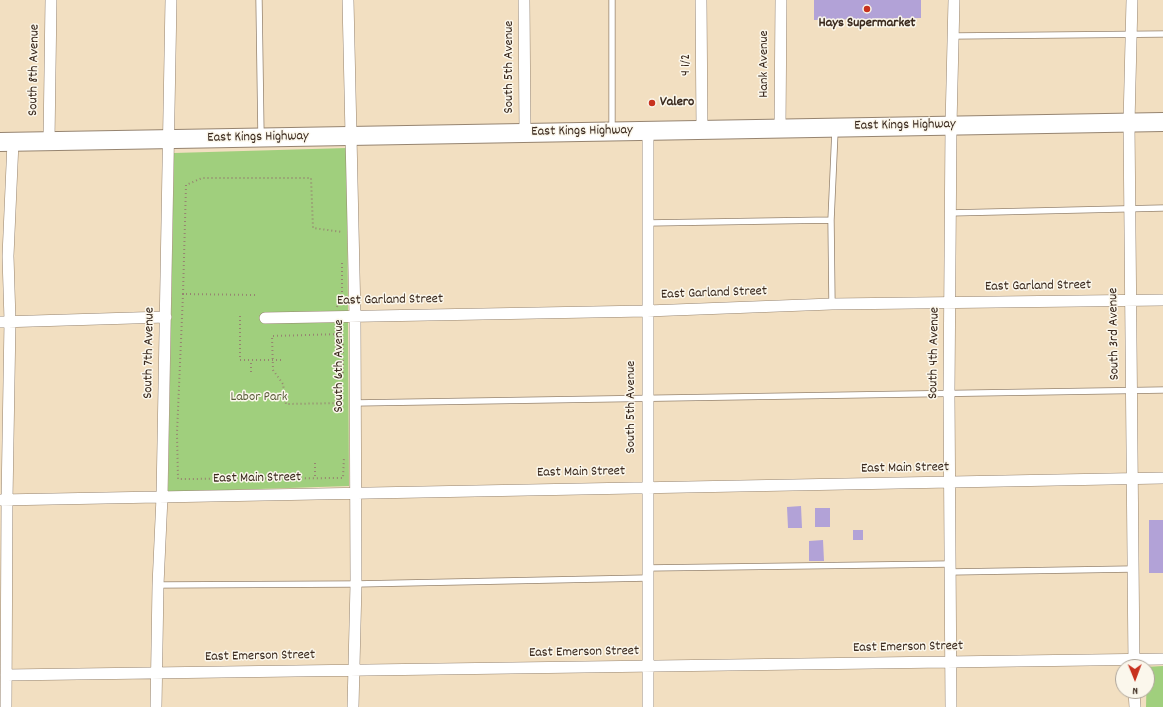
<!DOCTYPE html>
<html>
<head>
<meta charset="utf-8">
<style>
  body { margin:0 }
  #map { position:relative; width:1163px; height:707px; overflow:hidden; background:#f2dfc1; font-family:Dekko,sans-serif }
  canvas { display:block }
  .north { position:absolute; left:1115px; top:659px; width:40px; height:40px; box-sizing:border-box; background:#fbf7ec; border:1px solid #aea59a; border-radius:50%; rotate:179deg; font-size:11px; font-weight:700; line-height:16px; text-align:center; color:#3b2a1e }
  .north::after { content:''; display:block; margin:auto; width:14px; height:18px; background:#c8321e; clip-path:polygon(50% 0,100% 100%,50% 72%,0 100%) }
</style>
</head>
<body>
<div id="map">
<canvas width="1163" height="707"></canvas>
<div class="north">N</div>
</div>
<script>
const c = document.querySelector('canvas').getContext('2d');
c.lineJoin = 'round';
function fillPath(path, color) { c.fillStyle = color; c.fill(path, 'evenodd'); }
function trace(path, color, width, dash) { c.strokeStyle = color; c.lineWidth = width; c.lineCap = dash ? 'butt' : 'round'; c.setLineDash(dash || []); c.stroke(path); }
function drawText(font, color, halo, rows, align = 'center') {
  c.font = font + ' Dekko,sans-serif'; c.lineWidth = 3; c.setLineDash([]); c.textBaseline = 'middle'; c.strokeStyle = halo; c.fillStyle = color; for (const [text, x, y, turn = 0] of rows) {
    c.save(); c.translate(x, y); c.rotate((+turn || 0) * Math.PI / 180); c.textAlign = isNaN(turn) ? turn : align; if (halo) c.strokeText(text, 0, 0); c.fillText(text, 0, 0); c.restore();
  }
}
const green = new Path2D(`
  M347 148 349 486 168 492 174 153Z
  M1163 666V707H1146L1147 667H1145Z`);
const building = new Path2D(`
  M814 0H921V18L814 20Z
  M801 506 802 528H788L787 507Z
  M815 508H830V527H815Z
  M1149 520H1163V573H1149Z
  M853 530H863V540H853Z
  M823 540 824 561H809V541Z`);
const path = new Path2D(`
  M183 294 186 185 202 178H311L313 228 342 232
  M255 295 183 294 177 433 178 479 343 478 344 457
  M337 307 342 294V263
  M240 316V360H284
  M251 372V360
  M343 373V334L272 336 273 370 283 384 286 404 344 403
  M315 463V479`);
const lane = new Path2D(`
  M259 0 261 135
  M612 0V130
  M954 36 1163 34
  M949 213 1163 208
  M648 223 831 220
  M832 304 831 220 835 131
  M355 403 1163 390
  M647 568 949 564
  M950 572 1132 569
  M158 585 356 584 647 578`);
const street = new Path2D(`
  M348 0 355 317 356 584 353 707
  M524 0 525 133
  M701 0 702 130
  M1132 0 1129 123 1134 666
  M780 129 781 0
  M648 131V707
  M49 141 51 0
  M265 318 647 311 832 304 1163 300
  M0 322 166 317
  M0 500 1163 478
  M6 675 1163 659
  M1134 691 1135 707
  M6 707 7 500 10 321 8 256 13 142
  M156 707 158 585 162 497 171 0
  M951 707 949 393 951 125 954 0`);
const primary = new Path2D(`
  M0 142 1163 122`);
const markers = [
  [867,9,4,"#c8321e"],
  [652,103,4,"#c8321e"]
];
const poiNames = [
  ["Hays Supermarket",867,24],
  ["Valero",660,103,"left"]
];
const streetNames = [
  ["Hank Avenue",765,64,-90],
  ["4 1/2",687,65,-90],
  ["South 5th Avenue",510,67,-90],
  ["South 8th Avenue",35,70,-89],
  ["East Kings Highway",905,126,-1],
  ["East Kings Highway",582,132,-1],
  ["East Kings Highway",258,138,-1],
  ["East Garland Street",1038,287,-1],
  ["East Garland Street",714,294,-2],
  ["East Garland Street",390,301,-1],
  ["South 3rd Avenue",1115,334,-91],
  ["South 7th Avenue",150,353,-89],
  ["South 4th Avenue",935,353,-89],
  ["South 6th Avenue",340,366,-90],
  ["South 5th Avenue",632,407,-90],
  ["East Main Street",905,469,-1],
  ["East Main Street",581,473,-1],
  ["East Main Street",257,479,-1],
  ["East Emerson Street",908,648,-1],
  ["East Emerson Street",584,653,-1],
  ["East Emerson Street",260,657,-1]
];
const parkNames = [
  ["Labor Park",259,398]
];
fillPath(green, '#a0cf7d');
fillPath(building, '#b2a2d7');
trace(lane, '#968470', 7);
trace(street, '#968470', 12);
trace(primary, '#968470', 20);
trace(path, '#968470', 2, [1, 3]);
trace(lane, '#fff', 5.5);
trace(street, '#fff', 11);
trace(primary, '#fff', 18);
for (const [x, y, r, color] of markers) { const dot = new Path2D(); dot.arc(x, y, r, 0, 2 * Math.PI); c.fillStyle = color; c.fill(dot); trace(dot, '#fbf7ec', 1.5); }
drawText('bold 14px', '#3b2a1e', '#fbf7ec', poiNames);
drawText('14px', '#3b2a1e', '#fbf7ec', streetNames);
drawText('14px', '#595c3a', '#fbf7ec', parkNames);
</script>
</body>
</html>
